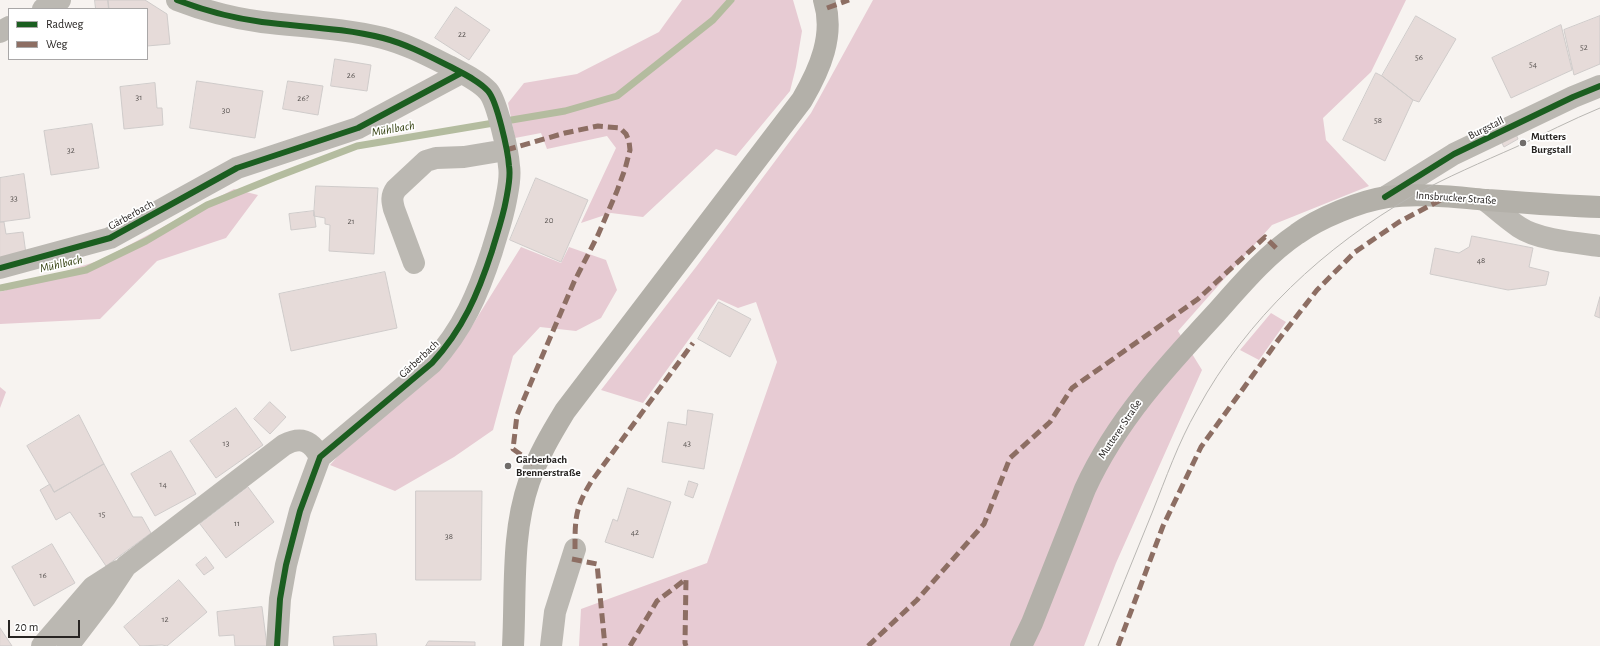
<!DOCTYPE html>
<html>
<head>
<meta charset="utf-8">
<style>
  body { margin:0 }
  #map { position:relative; width:1600px; height:646px; overflow:hidden; background:#f7f3f0; font-family:"Alegreya Sans",sans-serif }
  canvas { display:block }
  .legend { position:absolute; left:8px; top:8px; width:140px; height:52px; box-sizing:border-box; background:#fff; border:1px solid #a9a7a7; margin:0; padding:5px 7px; list-style:none; font-size:12px; color:#272422 }
  .legend li { display:flex; align-items:center; gap:8px; height:20px }
  .legend b { width:20px; border:1px solid #a9a7a7 }
  .scale { position:absolute; left:8px; top:620px; width:72px; height:18px; box-sizing:border-box; border:2px solid #272422; border-top:0; padding-left:5px; font-size:12px; line-height:14px; white-space:nowrap; color:#272422; -webkit-text-stroke:3px #fff; paint-order:stroke }
</style>
</head>
<body>
<div id="map">
<canvas width="1600" height="646"></canvas>
<ul class="legend">
<li><b style="height:5px;background:#1b5e20"></b>Radweg</li>
<li><b style="height:5px;background:#8d6e63"></b>Weg</li>
</ul>
<div class="scale">20 m</div>
</div>
<script>
const c = document.querySelector('canvas').getContext('2d');
c.lineJoin = 'round';
function fillPath(path, color) { c.fillStyle = color; c.fill(path, 'evenodd'); }
function trace(path, color, width, dash) { c.strokeStyle = color; c.lineWidth = width; c.lineCap = dash ? 'butt' : 'round'; c.setLineDash(dash || []); c.stroke(path); }
function drawText(font, color, halo, rows, align = 'center') {
  c.font = font + ' "Alegreya Sans",sans-serif'; c.lineWidth = 3.5; c.setLineDash([]); c.textBaseline = 'middle'; c.strokeStyle = halo; c.fillStyle = color; for (const [text, x, y, turn = 0] of rows) {
    c.save(); c.translate(x, y); c.rotate((+turn || 0) * Math.PI / 180); c.textAlign = isNaN(turn) ? turn : align; if (halo) c.strokeText(text, 0, 0); c.fillText(text, 0, 0); c.restore();
  }
}
const forest = new Path2D(`
  M682 0H793L802 31 796 67 790 91 736 156 716 149 643 217 611 213 581 223 616 148 607 136 547 149 541 133 515 138 508 103 524 83 577 74 659 32Z
  M873 0H1406L1371 72 1323 118 1326 140 1369 186 1272 225 1178 331 1202 370 1116 563 1084 646H579L581 609 707 563 777 362 756 302 738 308 718 299 643 403 601 390 696 267 811 113Z
  M234 189 258 195 226 238 157 261 100 319 0 324V292L101 260Z
  M521 247 561 263 569 247 606 260 617 290 601 318 576 331 540 327 513 356 493 430 454 457 395 491 330 465 364 427 465 337Z
  M1271 313 1286 322 1259 360 1240 350Z
  M0 387 6 392 0 408Z`);
const stream = new Path2D(`
  M0 288 86 270 146 241 207 205 276 177 357 146 565 111 617 96 713 20 731 0`);
const building = new Path2D(`
  M95 0H108L109 9H96Z
  M108 0H145L167 14 170 44 147 46V9H109Z
  M456 7 490 30 469 60 435 38Z
  M1416 16 1456 39 1419 102 1413 100 1382 76Z
  M1600 16V64L1574 75 1564 30Z
  M1561 25 1572 70 1511 98 1492 58Z
  M335 59 371 65 367 91 331 86Z
  M1376 73 1382 76 1413 100 1385 161 1343 140Z
  M197 81 263 91 255 138 190 128Z
  M288 81 323 86 318 115 283 109Z
  M155 83 157 108H162L163 125 124 129 120 87Z
  M92 124 99 168 51 175 44 131Z
  M1516 134 1518 139 1504 147 1501 141Z
  M24 174 30 218 0 222V178Z
  M536 178 588 200 561 262 510 240Z
  M316 186 378 188 374 254 329 251 330 225 325 224V218L314 216Z
  M314 211 316 227 291 230 289 214Z
  M0 222H4L6 234 23 232 26 254 0 259Z
  M1472 236 1533 248 1529 267 1549 272 1546 285 1508 290 1430 274 1435 248 1459 253 1469 247Z
  M385 272 397 328 291 351 279 294Z
  M1600 297V318L1595 316Z
  M719 302 751 319 730 357 698 339Z
  M270 402 286 417 270 434 254 419Z
  M236 408 263 445 216 478 190 441Z
  M688 410 713 414 704 469 662 462 668 422 686 425Z
  M79 415 104 464 54 492 27 446Z
  M171 451 196 494 155 516 131 474Z
  M104 464 133 517H142L151 533 106 566 70 512 56 520 40 490 50 484 54 492Z
  M689 481 698 484 693 498 685 495Z
  M248 487 274 522 226 558 200 524Z
  M628 488 671 502 653 558 605 542 613 519 617 521Z
  M416 491H482L481 580H416Z
  M52 544 75 583 34 606 12 567Z
  M206 557 214 568 204 575 196 565Z
  M179 580 207 612 167 646 162 645 140 646 124 627Z
  M262 607 267 646H235L234 635 219 636 217 612Z
  M0 628 12 646H0Z
  M376 634 377 646H334L333 637Z
  M429 641 475 642V646H426Z`);
const minor = new Path2D(`
  M177 0C205 11 232 18 262 22 302 27 343 28 383 38 406 44 427 55 449 66 462 73 478 80 488 91 497 101 508 151 509 166 511 177 508 189 506 200 503 217 497 234 492 251 478 294 463 329 432 363L320 457 300 511 286 565 280 599 277 646
  M43 9 60 0
  M0 32 9 27
  M1385 197 1454 154 1573 97 1600 86
  M1485 200C1496 209 1507 219 1519 227 1538 240 1577 243 1600 246
  M414 263 394 209C392 201 391 196 396 189L426 161 436 158 464 157 506 150
  M0 268 110 238 237 168 358 128 461 73
  M42 646 93 587 118 571
  M68 646 106 596 126 566 284 445C301 436 311 440 320 457
  M551 646 555 612 575 549`);
const major = new Path2D(`
  M513 646C516 592 511 534 529 482 538 456 551 434 565 411L802 100C820 69 835 35 824 0
  M1021 646 1032 623 1085 489C1116 421 1166 367 1216 313 1241 285 1266 255 1297 234 1319 218 1360 201 1387 197 1420 193 1453 197 1487 200 1525 203 1562 206 1600 207`);
const tram = new Path2D(`
  M1098 646C1116 602 1134 557 1152 513 1166 478 1178 443 1197 410 1247 318 1324 247 1414 195 1447 177 1482 162 1516 147 1544 134 1571 120 1600 108`);
const quiet = new Path2D(`
  M827 8 849 0
  M506 150 565 133 598 126 620 128 626 134 629 141 630 150 625 169 617 191 598 235 574 282 517 415 513 449 535 465
  M575 549C575 519 575 508 591 482L693 343
  M572 559 597 564 605 646
  M630 646 657 601 686 579 685 643 686 646
  M868 646 917 600 984 524 1010 458 1050 422 1072 388 1198 299 1265 237 1277 249
  M1118 646 1163 526 1201 447 1279 339 1317 290 1355 252 1399 222 1448 196`);
const cycleway = new Path2D(`
  M177 0C205 11 232 18 262 22 302 27 343 28 383 38 406 44 427 55 449 66 462 73 478 80 488 91 497 101 508 151 509 166 511 177 508 189 506 200 503 217 497 234 492 251 478 294 463 329 432 363L320 457 300 511 286 565 280 599 277 646
  M1385 197 1454 154 1573 97 1600 86
  M0 268 110 238 237 168 358 128 461 73`);
const markers = [
  [1523,143,4,"#706c6a"],
  [508,466,4,"#706c6a"]
];
const numberNames = [
  ["22",462,34],
  ["52",1584,47],
  ["56",1419,57],
  ["54",1533,64],
  ["26",351,75],
  ["31",139,97],
  ["26?",303,98],
  ["30",226,110],
  ["58",1378,120],
  ["32",71,150],
  ["33",14,198],
  ["20",549,220],
  ["21",351,221],
  ["48",1481,260],
  ["13",226,443],
  ["43",687,443],
  ["14",163,484],
  ["15",102,514],
  ["11",237,523],
  ["42",635,532],
  ["38",449,536],
  ["16",43,575],
  ["12",165,619]
];
const streetNames = [
  ["Burgstall",1486,128,-26],
  ["Innsbrucker Straße",1456,198,4],
  ["Gärberbach",131,215,-29],
  ["Gärberbach",419,359,-43],
  ["Mutterer Straße",1120,429,-56]
];
const poiNames = [
  ["Mutters",1531,137],
  ["Burgstall",1531,150],
  ["Gärberbach",516,460],
  ["Brennerstraße",516,473]
];
const waterNames = [
  ["Mühlbach",393,129,-10],
  ["Mühlbach",61,264,-13]
];
fillPath(forest, '#e7cbd3');
trace(stream, '#b4bc9f', 7);
fillPath(building, '#e6dbd9');
trace(building, '#cfcbca', 1);
trace(minor, '#bbb8b2', 22);
trace(major, '#b3b0a9', 22);
trace(tram, '#b8b6b2', 1);
trace(quiet, '#8d6e63', 5, [10, 5]);
trace(cycleway, '#1b5e20', 6);
for (const [x, y, r, color] of markers) { const dot = new Path2D(); dot.arc(x, y, r, 0, 2 * Math.PI); c.fillStyle = color; c.fill(dot); trace(dot, '#fff', 1.5); }
drawText('9px', '#5a5553', null, numberNames);
drawText('11px', '#272422', '#fff', streetNames);
drawText('bold 11px', '#272422', '#fff', poiNames, 'left');
drawText('italic 12px', '#2f3c0a', '#fff', waterNames);
</script>
</body>
</html>
